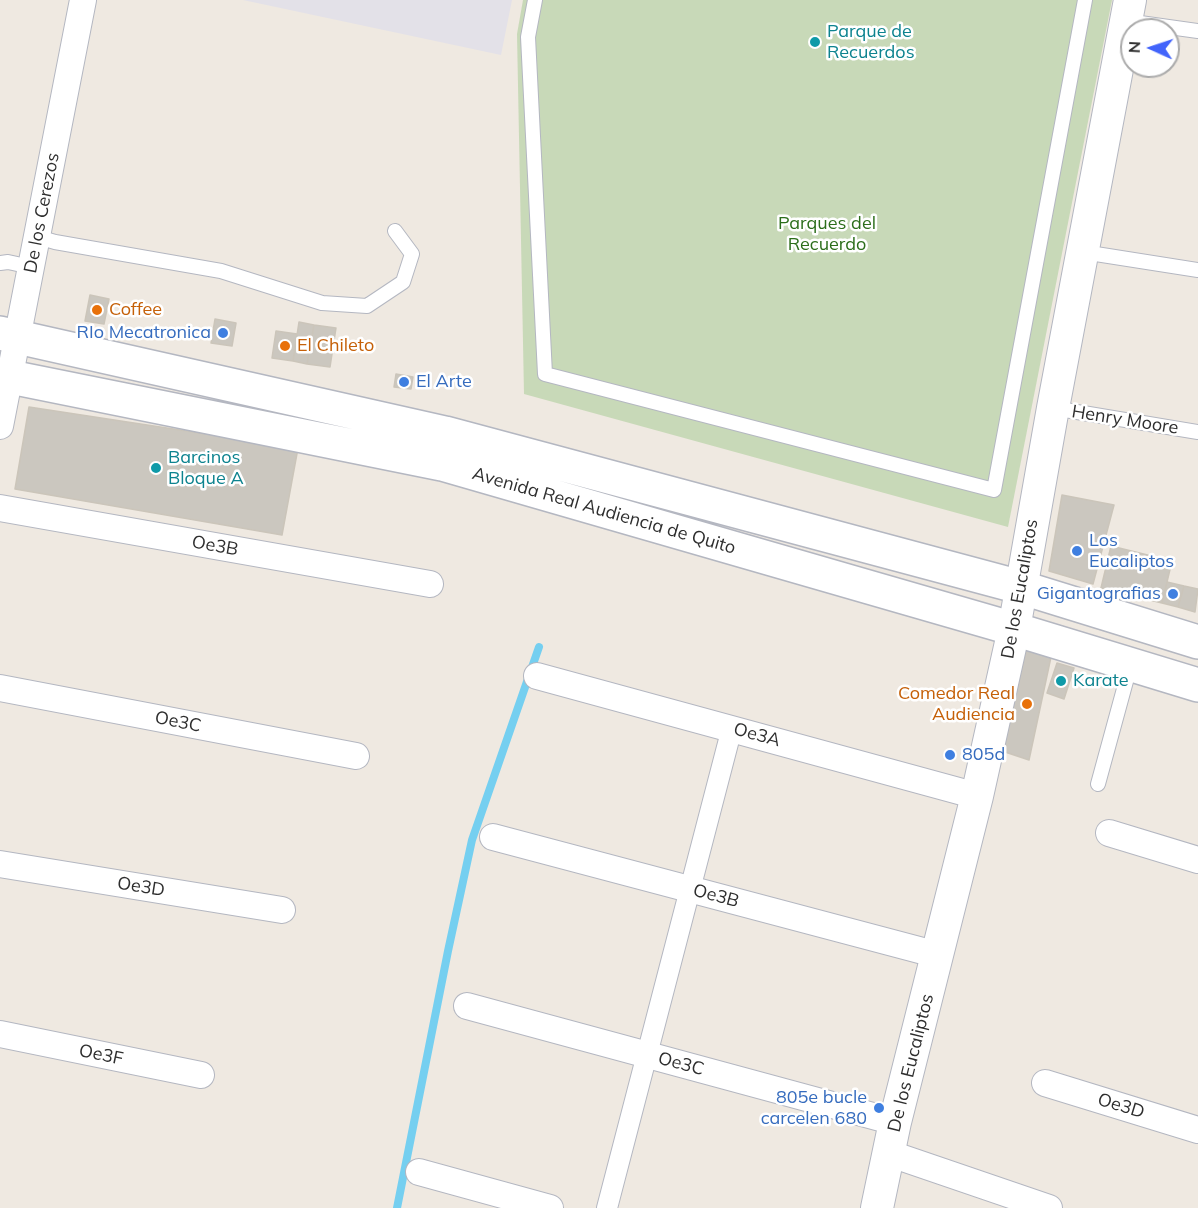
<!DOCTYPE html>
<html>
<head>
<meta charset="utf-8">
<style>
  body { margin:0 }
  #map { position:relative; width:1198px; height:1208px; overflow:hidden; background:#efe9e1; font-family:Mulish,sans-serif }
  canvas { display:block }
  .north { position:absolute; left:1120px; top:18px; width:60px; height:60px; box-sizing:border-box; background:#fff; border:2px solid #ababab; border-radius:50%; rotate:273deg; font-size:16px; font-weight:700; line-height:24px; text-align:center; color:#2e2e2e }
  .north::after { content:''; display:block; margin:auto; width:21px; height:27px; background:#4264fb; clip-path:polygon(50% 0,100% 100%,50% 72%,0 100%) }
</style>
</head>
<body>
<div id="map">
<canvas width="1198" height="1208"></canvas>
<div class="north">N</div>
</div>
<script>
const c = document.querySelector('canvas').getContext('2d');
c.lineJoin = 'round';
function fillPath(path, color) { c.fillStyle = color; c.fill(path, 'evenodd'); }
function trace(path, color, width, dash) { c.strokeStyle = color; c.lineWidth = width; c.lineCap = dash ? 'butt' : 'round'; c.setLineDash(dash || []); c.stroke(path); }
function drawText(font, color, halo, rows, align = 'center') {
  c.font = font + ' Mulish,sans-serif'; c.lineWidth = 5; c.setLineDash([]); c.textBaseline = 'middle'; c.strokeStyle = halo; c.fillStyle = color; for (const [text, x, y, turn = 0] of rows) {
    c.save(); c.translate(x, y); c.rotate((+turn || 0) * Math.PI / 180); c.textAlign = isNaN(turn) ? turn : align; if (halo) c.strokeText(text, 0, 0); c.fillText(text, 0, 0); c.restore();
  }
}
const industrial = new Path2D(`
  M243 0H512L501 55Z`);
const cemetery = new Path2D(`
  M523 0H1112L1008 527 524 394 517 34Z`);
const stream = new Path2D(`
  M397 1208 448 951 472 840 539 647`);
const building = new Path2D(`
  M90 295 109 299 104 324 85 321Z
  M215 319 236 323 232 346 211 343Z
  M299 322 314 325 307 364 293 361Z
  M314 325 336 328 330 367 307 364Z
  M276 331 297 334 293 361 272 358Z
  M396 374 413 377 411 389 394 387Z
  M29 407 298 448 282 535 15 489Z
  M1062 495 1114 505 1093 584 1049 571Z
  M1111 546 1172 561 1162 603 1101 588Z
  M1167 582 1184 586 1178 607 1162 603Z
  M1184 586 1198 589 1195 612 1178 607Z
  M1027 648 1051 657 1029 760 1002 751Z
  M1057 663 1074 668 1064 699 1047 693Z`);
const service = new Path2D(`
  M535 0 528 37 545 374 994 490 1085 0
  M1126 21 1198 31
  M38 237 55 242 221 271 322 303 367 306 403 282 412 254 395 231
  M1083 252 1198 270
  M0 263 8 262 31 267
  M1053 408 1198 432
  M1098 784 1131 663`);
const pedestrian = new Path2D(`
  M607 1208 732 728`);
const minor = new Path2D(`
  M0 426 83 0
  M0 508 430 584
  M537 676 977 796
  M0 688 356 756
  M1109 833 1198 860
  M493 837 938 955
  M0 864 282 910
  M467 1006 895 1122
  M0 1034 201 1075
  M1045 1083 1198 1130
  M888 1153 1049 1208
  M419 1172 550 1208`);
const tertiary = new Path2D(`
  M877 1208 895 1122 977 796 1014 629 1053 408 1130 0`);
const secondary = new Path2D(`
  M0 333 445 433 1020 587 1198 642
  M0 375 442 464 1014 629 1198 685`);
const markers = [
  [815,42,6,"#0f9aa8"],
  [97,310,6,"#e8710a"],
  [223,333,6,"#3f7fe0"],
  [285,346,6,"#e8710a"],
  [404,382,6,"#3f7fe0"],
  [156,468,6,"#0f9aa8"],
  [1077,551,6,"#3f7fe0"],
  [1173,594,6,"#3f7fe0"],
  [1061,681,6,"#0f9aa8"],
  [1027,704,6,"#e8710a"],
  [950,755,6,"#3f7fe0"],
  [879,1108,6,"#3f7fe0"]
];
const cultureNames = [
  ["Parque de",827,32],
  ["Recuerdos",827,53],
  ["Barcinos",168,458],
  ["Bloque A",168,479],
  ["Karate",1073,681]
];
const streetNames = [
  ["De los Cerezos",42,213,-79],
  ["Henry Moore",1125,420,9],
  ["Avenida Real Audiencia de Quito",604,511,16],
  ["Oe3B",215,546,10],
  ["De los Eucaliptos",1020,589,-80],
  ["Oe3C",178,722,11],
  ["Oe3A",757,735,15],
  ["Oe3D",141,887,9],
  ["Oe3B",716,896,15],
  ["Oe3F",101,1055,12],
  ["De los Eucaliptos",911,1063,-76],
  ["Oe3C",681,1064,15],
  ["Oe3D",1121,1106,17]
];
const parkNames = [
  ["Parques del",827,224],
  ["Recuerdo",827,245]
];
const foodNames = [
  ["Coffee",109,310],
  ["El Chileto",297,346],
  ["Comedor Real",1015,694,"right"],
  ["Audiencia",1015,715,"right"]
];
const shopNames = [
  ["RIo Mecatronica",211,333],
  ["El Arte",416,382,"left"],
  ["Los",1089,541,"left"],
  ["Eucaliptos",1089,562,"left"],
  ["Gigantografias",1161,594],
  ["805d",962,755,"left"],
  ["805e bucle",867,1098],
  ["carcelen 680",867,1119]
];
fillPath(industrial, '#e3e1e8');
fillPath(cemetery, '#c8d9b8');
trace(stream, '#75cff0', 8);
fillPath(building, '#cbc7bf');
trace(building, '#cbc5ba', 1.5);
trace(service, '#b4b7c1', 16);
trace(pedestrian, '#b4b7c1', 22);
trace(minor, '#b4b7c1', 28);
trace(tertiary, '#b4b7c1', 34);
trace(secondary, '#b4b7c1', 36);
trace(service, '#fff', 14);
trace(pedestrian, '#fff', 20);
trace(minor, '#fff', 26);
trace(tertiary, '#fff', 32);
trace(secondary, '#fff', 33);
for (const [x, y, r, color] of markers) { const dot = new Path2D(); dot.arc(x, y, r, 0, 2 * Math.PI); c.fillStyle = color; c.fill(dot); trace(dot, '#fff', 2); }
drawText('18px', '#0d838f', '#fff', cultureNames, 'left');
drawText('18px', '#2e2e2e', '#fff', streetNames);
drawText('18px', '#2c6e1b', '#fff', parkNames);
drawText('18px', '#c56008', '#fff', foodNames, 'left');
drawText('18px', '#366cbe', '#fff', shopNames, 'right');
</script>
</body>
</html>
